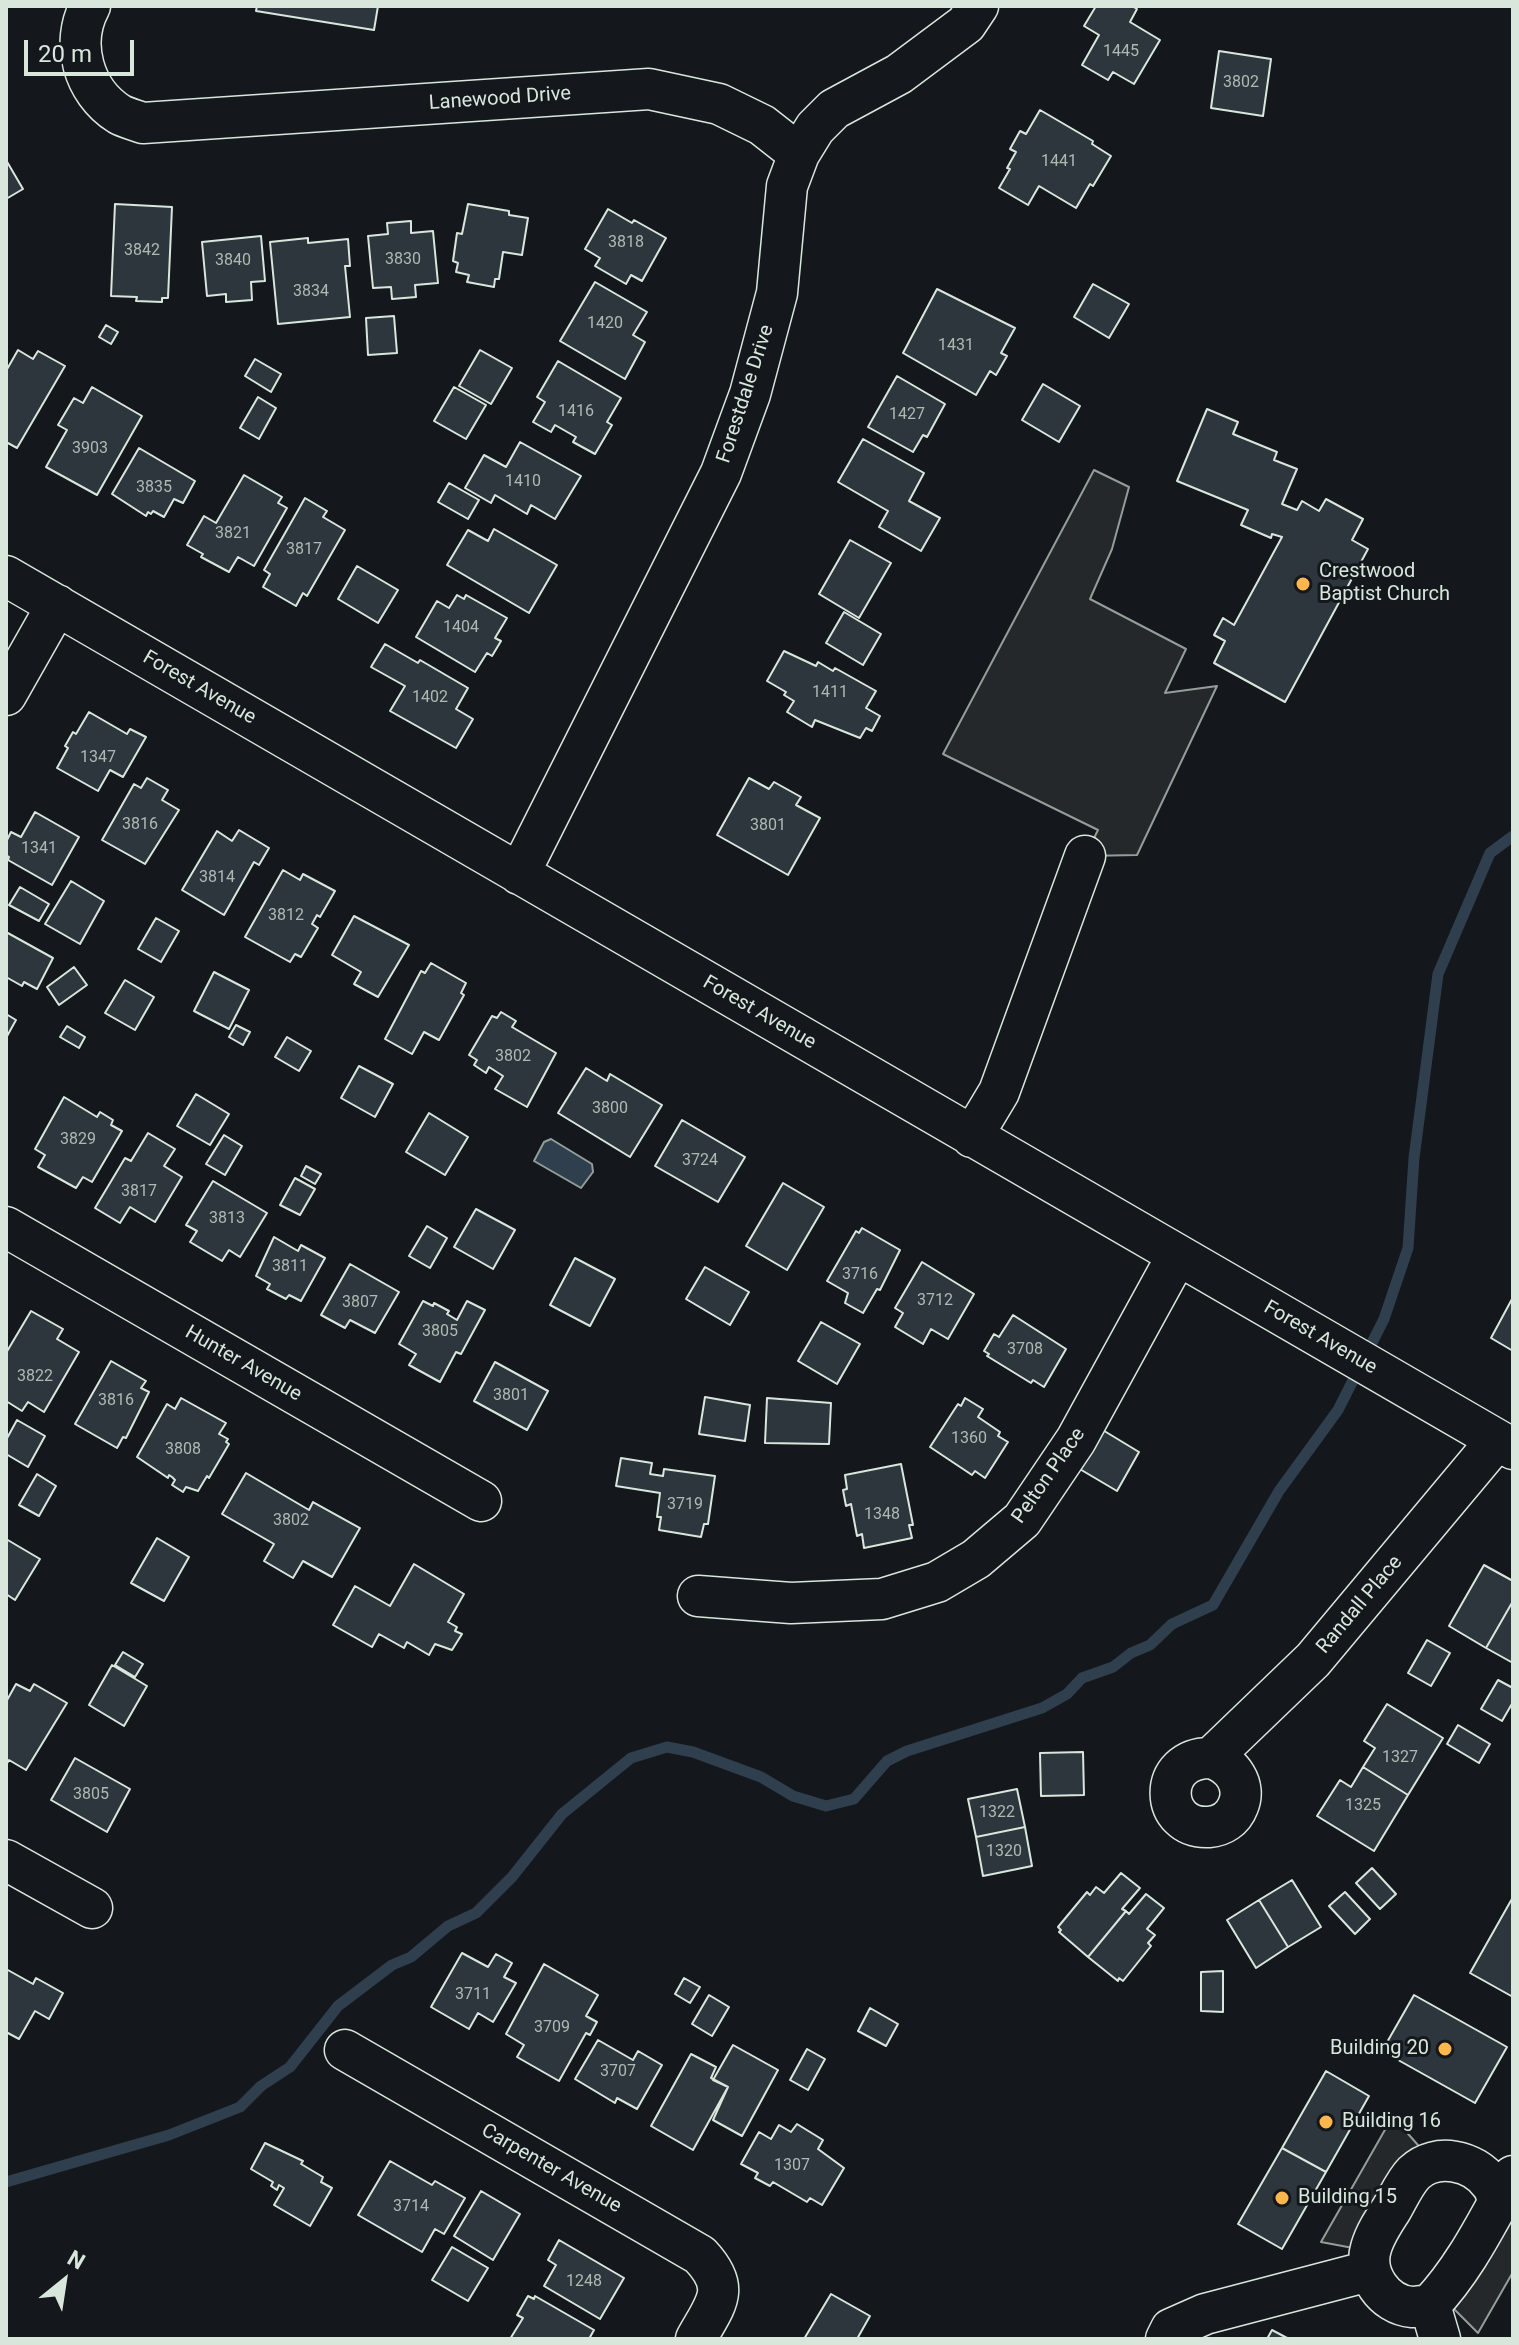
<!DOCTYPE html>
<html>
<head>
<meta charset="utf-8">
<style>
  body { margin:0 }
  #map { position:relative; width:1519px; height:2345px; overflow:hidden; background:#14181c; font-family:Roboto,sans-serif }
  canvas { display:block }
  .frame { position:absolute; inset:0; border:8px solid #d8e6dc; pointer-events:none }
  .north { position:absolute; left:24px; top:2241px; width:80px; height:80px; -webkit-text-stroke:6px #14181c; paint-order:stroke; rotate:30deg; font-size:22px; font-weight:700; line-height:32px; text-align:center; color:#d8e6dc }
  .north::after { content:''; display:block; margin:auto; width:28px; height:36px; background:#d8e6dc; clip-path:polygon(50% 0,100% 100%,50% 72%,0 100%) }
  .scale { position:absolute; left:24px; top:40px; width:110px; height:36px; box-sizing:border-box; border:4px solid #d8e6dc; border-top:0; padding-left:10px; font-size:24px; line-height:28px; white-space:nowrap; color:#d8e6dc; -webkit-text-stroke:6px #14181c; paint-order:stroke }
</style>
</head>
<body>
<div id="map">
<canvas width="1519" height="2345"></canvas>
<div class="frame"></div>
<div class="north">N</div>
<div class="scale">20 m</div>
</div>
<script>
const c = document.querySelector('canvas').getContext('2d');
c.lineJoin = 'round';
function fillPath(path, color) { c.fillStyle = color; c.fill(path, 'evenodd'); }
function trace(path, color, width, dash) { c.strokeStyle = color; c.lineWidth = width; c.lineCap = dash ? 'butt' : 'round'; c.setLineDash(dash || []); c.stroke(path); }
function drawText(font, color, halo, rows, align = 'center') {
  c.font = font + ' Roboto,sans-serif'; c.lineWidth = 6; c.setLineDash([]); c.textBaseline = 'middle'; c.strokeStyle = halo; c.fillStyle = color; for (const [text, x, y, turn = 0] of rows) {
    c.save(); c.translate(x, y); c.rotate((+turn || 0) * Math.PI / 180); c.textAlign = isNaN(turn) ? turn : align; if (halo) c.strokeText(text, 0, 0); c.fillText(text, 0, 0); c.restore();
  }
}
const parking = new Path2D(`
  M1094 470 1129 487 1112 549 1090 599 1186 649 1165 693 1217 686 1137 855 1085 856 1098 830 943 754Z
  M1395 2119 1432 2161 1369 2251 1321 2242 1386 2128Z
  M1513 2176V2272L1478 2333 1440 2295Z`);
const water = new Path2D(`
  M551 1139 592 1164 593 1172 581 1188 534 1161 544 1142Z`);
const stream = new Path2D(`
  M6 2182 169 2135 240 2107 261 2086 290 2067 338 2006 392 1965 411 1957 448 1926 476 1913 512 1877 562 1814 631 1758 667 1747 693 1752 761 1777 793 1796 826 1806 854 1799 887 1761 907 1751 1042 1708 1067 1694 1082 1678 1113 1667 1131 1653 1150 1645 1172 1624 1213 1605 1279 1491 1338 1410 1384 1319 1408 1248 1414 1158 1438 974 1490 853 1513 836`);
const building = new Path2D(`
  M257 6H378L374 30 256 11Z
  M1096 6H1132L1137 9 1130 22 1160 40 1134 84 1113 72 1108 80 1082 65 1099 35 1084 26Z
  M1219 51 1271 59 1263 116 1211 108Z
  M1040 110 1093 141 1092 144 1111 156 1093 186 1090 184 1076 208 1039 186 1028 205 999 188 1010 169 1007 168 1016 152 1010 149 1020 131 1026 134Z
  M6 160 23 189 6 199Z
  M115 204 172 207 168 298H162V302L136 301 137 297 111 296Z
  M468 204 509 211V215L528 218 522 255 503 252 499 279H495L494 287 467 282 469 275 456 272 458 263 453 261 457 233 462 234Z
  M608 209 632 223 634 220 666 238 642 281 631 275 626 284 595 266 600 258 585 249Z
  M411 221V233L433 231 438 283 415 285 416 297 392 299 391 287 373 288 368 236 388 234 387 223Z
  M261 236 265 281 251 282 252 300 226 302V294L207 296 202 242Z
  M308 238V243L348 239 350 266H345L350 317 278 324 270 242Z
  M595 282 647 312 633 335 645 342 625 379 560 341Z
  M1093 284 1129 304 1109 338 1074 317Z
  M937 289 1015 328 1001 353 1007 356 996 375 990 371 976 395 903 353Z
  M394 316 397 353 368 355 366 318Z
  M106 325 118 332 111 344 99 337Z
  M18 350 33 359 38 351 65 366 17 448 6 442V371Z
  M480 350 512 368 491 404 459 386Z
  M255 359 281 374 271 392 245 376Z
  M558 361 621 398 607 422 612 425 595 454 573 442 576 437 555 425 551 432 533 422 545 402 537 397Z
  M897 376 945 404 927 437 923 435 913 452 868 427Z
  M1043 384 1080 406 1059 442 1022 420Z
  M92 387 142 416 97 495 46 467 67 430 58 425 74 398 83 403Z
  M454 387 486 405 466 439 434 421Z
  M258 397 276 408 259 439 240 428Z
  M1207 409 1238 422 1233 434 1277 452 1274 460 1297 469 1282 504 1297 510 1302 501 1319 511 1326 499 1363 519 1352 540 1368 549 1285 702 1214 663 1225 641 1214 635 1223 618 1234 625 1282 537 1272 534 1271 538 1241 525 1248 510 1177 481Z
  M863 439 924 473 909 501 940 518 921 551 879 527 888 511 838 482Z
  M520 442 581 476 555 519 531 505 527 514 495 495 491 503 465 488 484 455 506 467Z
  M139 448 195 481 183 503 174 499 164 517 153 511 151 514 148 512 146 516 112 494Z
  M244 475 282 497 278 503 287 508 254 566 238 557 229 572 201 557 203 554 187 545 204 516 216 523Z
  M449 483 479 500 468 519 438 502Z
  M305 498 327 511 323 517 345 530 307 596 303 593 296 606 263 587 270 574 264 570Z
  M494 529 557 565 529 613 447 565 468 530 488 541Z
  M850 540 891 563 859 618 819 594Z
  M357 566 398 590 378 623 338 599Z
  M457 595 464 599 466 595 507 618 495 638 501 641 492 656 487 653 475 672 416 637 437 601 449 608Z
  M844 612 881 634 863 665 826 643Z
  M385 644 418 663 420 660 468 688 456 709 473 719 456 748 390 711 405 686 371 667Z
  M784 651 816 666 818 662 833 671 835 668 876 691 866 708 880 716 872 731 866 728 860 738 815 720 812 727 787 712 794 701 784 695 786 692 767 681Z
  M89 712 127 734 130 729 146 737 123 777 110 770 98 791 57 768 68 748 65 746 73 732 76 734Z
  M147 778 168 790 162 800 179 810 145 864 102 840 134 784 141 788Z
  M749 778 769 789 774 782 801 797 796 805 820 818 788 875 717 835Z
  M35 812 79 837 52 885 8 860 9 857 6 855V842L11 832 21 837Z
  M239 830 269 848 259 865 254 862 224 915 182 890 217 831 232 841Z
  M283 870 300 880 303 874 335 891 320 917 317 915 312 924 318 928 301 957 295 954 290 962 245 937Z
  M71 881 104 901 80 944 45 924Z
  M20 887 49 904 39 921 9 905Z
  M354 916 409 945 378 997 354 984 361 972 332 955Z
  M156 918 179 931 161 962 138 949Z
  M6 932 53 958 37 989 24 982 22 986 6 977Z
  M431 963 466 983 461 993 464 995 439 1040 424 1032 412 1054 385 1039 421 971 425 973Z
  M74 967 87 985 59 1005 47 987Z
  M214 972 249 990 229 1029 194 1011Z
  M125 980 154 997 135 1030 105 1013Z
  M501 1012 516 1021 512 1027 556 1053 527 1107 495 1089 503 1076 489 1067 486 1073 474 1065 477 1060 469 1055 492 1016 497 1018Z
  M6 1014 16 1020 6 1038Z
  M236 1025 250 1032 243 1045 229 1037Z
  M67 1026 85 1037 79 1048 60 1037Z
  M287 1037 311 1051 299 1071 275 1057Z
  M359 1066 393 1084 375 1117 341 1098Z
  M586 1068 607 1081 610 1074 662 1105 630 1157 558 1113Z
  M196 1094 229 1114 210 1145 177 1126Z
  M64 1097 97 1117 100 1112 113 1120 111 1125 122 1131 92 1182 83 1177 76 1188 38 1167 45 1155 35 1149Z
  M429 1113 468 1137 445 1175 406 1152Z
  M682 1120 745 1157 718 1202 655 1166Z
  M148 1133 175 1149 164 1166 182 1177 155 1222 130 1207 120 1223 95 1208 125 1158 131 1161Z
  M224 1135 242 1146 225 1175 206 1164Z
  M306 1166 321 1174 315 1184 301 1176Z
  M295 1178 315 1189 300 1215 280 1205Z
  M213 1181 267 1213 240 1257 229 1250 222 1261 190 1242 197 1231 186 1225Z
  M783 1183 824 1207 787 1270 746 1246Z
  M476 1209 515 1230 493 1269 454 1247Z
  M427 1226 447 1238 430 1268 409 1256Z
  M862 1228 900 1250 880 1290 877 1289 863 1313 845 1303 848 1293 827 1281 856 1231 859 1233Z
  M274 1237 298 1251 301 1245 325 1258 301 1301 289 1295 286 1299 267 1289 270 1284 256 1276Z
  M575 1258 615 1279 590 1326 550 1305Z
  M922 1262 974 1294 948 1339 931 1329 923 1344 895 1327 903 1313 895 1308Z
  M350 1264 399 1292 375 1333 350 1320 345 1328 321 1315Z
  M705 1267 749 1292 730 1325 686 1299Z
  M1512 1299 1513 1300V1351L1491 1338Z
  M423 1301 433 1306 434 1303 449 1311 447 1314 457 1320 467 1301 485 1310 461 1354 456 1352 440 1382 409 1365 416 1354 399 1344Z
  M31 1311 63 1329 57 1339 79 1352 44 1412 28 1402 22 1411 6 1401V1353Z
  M1013 1315 1066 1349 1044 1387 1033 1380 1031 1383 987 1356 989 1354 984 1351 994 1334 999 1337Z
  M821 1322 860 1344 837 1384 798 1361Z
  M111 1361 146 1381 141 1388 149 1392 126 1438 123 1437 117 1448 75 1424Z
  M495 1362 548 1391 527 1430 474 1401Z
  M705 1397 750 1405 745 1441 699 1434Z
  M181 1398 226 1423 219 1434 228 1439 226 1442 229 1444 209 1478 207 1476 198 1491 186 1487 183 1492 172 1485 175 1480 172 1477 169 1475 168 1478 137 1457 167 1404 175 1409Z
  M767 1398 831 1403 829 1444 765 1443Z
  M965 1398 983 1409 978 1417 1000 1432 998 1436 1008 1442 985 1478 975 1471 972 1475 930 1447 958 1404 961 1406Z
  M17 1420 45 1436 28 1467 6 1454V1440Z
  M1101 1429 1139 1452 1117 1491 1078 1468Z
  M621 1458 652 1463 650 1474 663 1476 664 1469 715 1476 708 1524H704L701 1537 659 1530 661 1517H657L660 1493 616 1486Z
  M901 1464 913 1525H909L912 1538 864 1548 862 1534 857 1536 851 1504 846 1506 843 1490 847 1489 845 1475Z
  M246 1473 309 1510 313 1502 360 1528 332 1577 303 1561 293 1578 264 1561 274 1544 222 1514Z
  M37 1474 56 1486 39 1516 19 1505Z
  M157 1538 189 1557 164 1601 131 1583Z
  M6 1539 40 1559 15 1600 6 1594Z
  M414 1564 464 1594 448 1622 457 1627 455 1631 462 1634 452 1650 435 1644 429 1655 407 1642 404 1648 379 1634 372 1647 333 1625 355 1586 390 1606Z
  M1484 1565 1513 1581V1601L1486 1648 1449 1626Z
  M1513 1601V1663L1486 1648Z
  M1427 1640 1450 1653 1431 1686 1408 1673Z
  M123 1652 143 1664 135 1677 115 1665Z
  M112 1665 147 1686 124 1726 89 1705Z
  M1498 1680 1513 1688V1702L1502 1721 1481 1709Z
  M16 1684 30 1691 34 1684 67 1703 26 1770 9 1760 6 1765V1702Z
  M1387 1704 1443 1738 1408 1795 1363 1767 1375 1748 1364 1741Z
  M1458 1725 1490 1744 1479 1763 1447 1744Z
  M1083 1752 1084 1795 1041 1796 1040 1753Z
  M75 1758 130 1789 107 1832 51 1800Z
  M1363 1767 1408 1795 1374 1851 1317 1816 1340 1780 1351 1787Z
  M1017 1789 1025 1827 976 1837 968 1799Z
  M1025 1827 1032 1866 983 1876 976 1837Z
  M1372 1868 1396 1894 1380 1909 1356 1883Z
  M1121 1873 1140 1888 1122 1909 1126 1911 1088 1957 1059 1932 1061 1930 1058 1927 1087 1892 1090 1895 1096 1887 1104 1893Z
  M1292 1880 1321 1927 1288 1947 1259 1900Z
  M1345 1892 1370 1919 1355 1934 1329 1906Z
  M1146 1894 1164 1908 1147 1929 1155 1935 1148 1943 1151 1946 1123 1981 1119 1978 1118 1981 1088 1957 1126 1911 1129 1914Z
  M1513 1897V1997L1470 1973Z
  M1259 1900 1288 1947 1256 1968 1227 1920Z
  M462 1953 488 1967 496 1954 512 1963 504 1977 516 1983 493 2022 478 2013 469 2029 431 2007Z
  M544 1964 598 1995 586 2016 597 2022 590 2035 586 2033 559 2081 517 2057 524 2045 506 2034Z
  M6 1969 33 1984 36 1978 63 1993 49 2019 35 2011 19 2039 6 2032Z
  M1223 1971V2012L1201 2011V1972Z
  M684 1978 700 1987 690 2003 675 1994Z
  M709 1995 729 2007 712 2036 692 2024Z
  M1414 1995 1507 2047 1475 2103 1382 2051Z
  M870 2008 898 2024 886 2046 858 2031Z
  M598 2040 633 2060 638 2051 662 2065 637 2109 617 2098 615 2103 575 2079Z
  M733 2045 778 2070 742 2136 713 2120 728 2087 713 2080Z
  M807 2049 825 2059 808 2090 790 2080Z
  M691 2054 716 2067 711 2078 728 2087 693 2150 651 2126Z
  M1326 2071 1369 2096 1326 2172 1282 2148Z
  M797 2124 823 2140 818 2149 844 2168 822 2205 810 2198 807 2202 773 2182 770 2186 755 2178 758 2173 741 2164 759 2132 771 2139 779 2125 791 2132Z
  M265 2143 303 2161 301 2164 323 2177 321 2182 332 2188 310 2226 274 2205 284 2188 279 2185 277 2190 271 2186 273 2182 251 2169Z
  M1282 2148 1326 2172 1282 2249 1238 2224Z
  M390 2161 432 2185 435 2181 465 2198 444 2234 435 2229 422 2252 358 2215Z
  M481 2191 520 2214 493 2260 454 2236Z
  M559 2240 624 2278 600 2319 544 2286 556 2265 548 2260Z
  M452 2247 488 2268 468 2301 432 2280Z
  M831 2294 870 2316 857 2339H804Z
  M528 2296 534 2299 535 2296 594 2330 589 2339H510L523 2318 517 2315Z
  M1272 2330 1289 2339H1267Z`);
const minor = new Path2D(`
  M90 6C70 43 83 91 119 114 126 118 135 120 143 123L649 89 719 104 762 125 799 154
  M6 576 1513 1449
  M6 695 57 605
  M519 874 721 473 750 394 777 293 787 186 799 154 815 128 834 109 899 74 966 24 978 6
  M972 1137 999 1092 1085 856
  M6 1227 481 1501
  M698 1596 791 1603 882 1599 937 1582 976 1559 1022 1520 1076 1440 1177 1256
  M1211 1758C1232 1764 1247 1785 1238 1806 1233 1819 1222 1826 1209 1827 1159 1830 1156 1757 1211 1758L1313 1660 1497 1440
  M6 1860 92 1908
  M345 2050 700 2255C732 2289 716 2303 696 2339
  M1499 2201C1496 2196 1495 2188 1491 2184 1474 2160 1436 2152 1414 2173 1405 2182 1398 2198 1391 2210 1383 2222 1375 2234 1371 2248 1363 2274 1384 2305 1412 2307 1418 2307 1425 2305 1430 2305 1466 2267 1488 2220 1513 2176
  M1430 2305 1440 2339
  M1166 2339 1171 2329 1205 2314 1369 2271`);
const markers = [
  [1303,584,8,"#ffb74d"],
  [1445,2049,8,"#ffb74d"],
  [1326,2122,8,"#ffb74d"],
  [1282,2198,8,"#ffb74d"]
];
const numberNames = [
  ["1445",1121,52],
  ["3802",1241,83],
  ["1441",1059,162],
  ["3818",626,243],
  ["3842",142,251],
  ["3830",403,260],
  ["3840",233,261],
  ["3834",311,292],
  ["1420",605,324],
  ["1431",956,346],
  ["1416",576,412],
  ["1427",907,415],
  ["3903",90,449],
  ["1410",523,482],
  ["3835",154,488],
  ["3821",233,534],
  ["3817",304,550],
  ["1404",461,628],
  ["1411",830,693],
  ["1402",430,698],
  ["1347",98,758],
  ["3816",140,825],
  ["3801",768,826],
  ["1341",39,849],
  ["3814",217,878],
  ["3812",286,916],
  ["3802",513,1057],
  ["3800",610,1109],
  ["3829",78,1140],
  ["3724",700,1161],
  ["3817",139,1192],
  ["3813",227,1219],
  ["3811",290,1267],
  ["3716",860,1275],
  ["3712",935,1301],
  ["3807",360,1303],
  ["3805",440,1332],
  ["3708",1025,1350],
  ["3822",35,1377],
  ["3801",511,1396],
  ["3816",116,1401],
  ["1360",969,1439],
  ["3808",183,1450],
  ["3719",685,1505],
  ["1348",882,1515],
  ["3802",291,1521],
  ["1327",1400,1758],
  ["3805",91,1795],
  ["1325",1363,1806],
  ["1322",997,1813],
  ["1320",1004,1852],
  ["3711",473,1995],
  ["3709",552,2028],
  ["3707",618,2072],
  ["1307",792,2166],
  ["3714",411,2207],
  ["1248",584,2282]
];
const streetNames = [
  ["Lanewood Drive",500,99,-4],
  ["Forestdale Drive",746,394,-72],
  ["Forest Avenue",199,688,30],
  ["Forest Avenue",759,1013,30],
  ["Forest Avenue",1320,1338,30],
  ["Hunter Avenue",243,1364,30],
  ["Pelton Place",1049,1476,-55],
  ["Randall Place",1360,1605,-50],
  ["Carpenter Avenue",551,2169,30]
];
const poiNames = [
  ["Crestwood",1319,572],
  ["Baptist Church",1319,595],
  ["Building 20",1429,2049,"right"],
  ["Building 16",1342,2122],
  ["Building 15",1298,2198]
];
fillPath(parking, '#24282b');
trace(parking, '#939e99', 2);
fillPath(water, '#2f3f4d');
trace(water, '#939e99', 2);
trace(stream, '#2f3f4d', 11);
fillPath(building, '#2c363c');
trace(building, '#d8e6dc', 2);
trace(minor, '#d8e6dc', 43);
trace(minor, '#14181c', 40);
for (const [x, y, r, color] of markers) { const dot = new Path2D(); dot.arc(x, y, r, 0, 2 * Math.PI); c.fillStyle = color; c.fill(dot); trace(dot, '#14181c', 3); }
drawText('16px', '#adbab4', null, numberNames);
drawText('20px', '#d8e6dc', '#14181c', streetNames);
drawText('20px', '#d8e6dc', '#14181c', poiNames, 'left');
</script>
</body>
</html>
